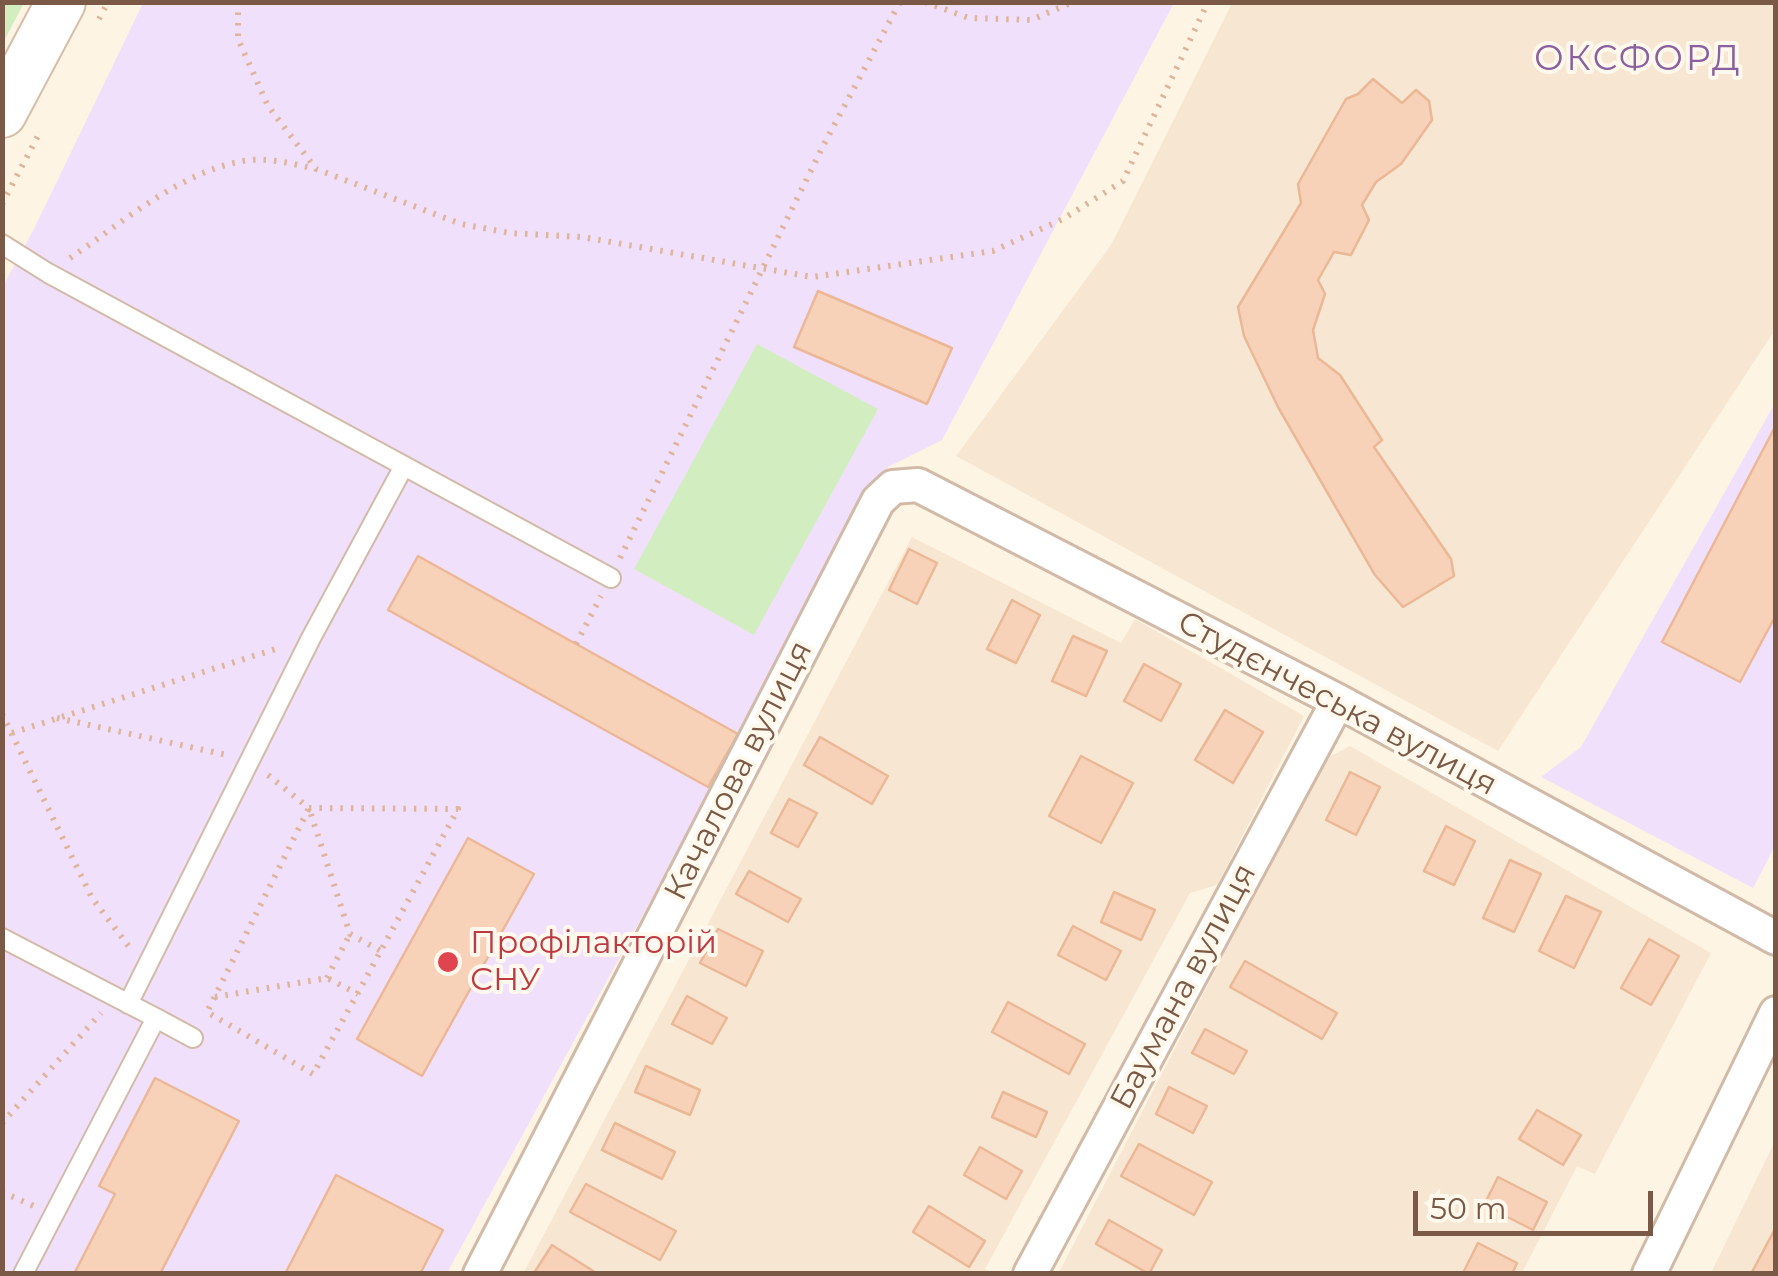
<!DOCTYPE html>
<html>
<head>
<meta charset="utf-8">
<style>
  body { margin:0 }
  #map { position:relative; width:1778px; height:1276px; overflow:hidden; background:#fef4e4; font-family:Montserrat,sans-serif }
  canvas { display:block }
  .frame { position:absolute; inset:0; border:5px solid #7a5946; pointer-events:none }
  .scale { position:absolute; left:1413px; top:1191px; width:240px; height:45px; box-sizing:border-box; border:5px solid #7a5946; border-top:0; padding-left:12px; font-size:30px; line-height:35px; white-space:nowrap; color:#7a5946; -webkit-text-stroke:8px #fff8ec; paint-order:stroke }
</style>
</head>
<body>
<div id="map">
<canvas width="1778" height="1276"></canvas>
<div class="frame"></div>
<div class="scale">50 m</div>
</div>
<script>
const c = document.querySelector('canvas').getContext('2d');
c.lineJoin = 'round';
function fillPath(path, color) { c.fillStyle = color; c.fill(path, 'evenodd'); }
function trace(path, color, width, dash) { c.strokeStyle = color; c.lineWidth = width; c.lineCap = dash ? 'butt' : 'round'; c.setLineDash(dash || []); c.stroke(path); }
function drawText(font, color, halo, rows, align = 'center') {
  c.font = font + ' Montserrat,sans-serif'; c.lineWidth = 8; c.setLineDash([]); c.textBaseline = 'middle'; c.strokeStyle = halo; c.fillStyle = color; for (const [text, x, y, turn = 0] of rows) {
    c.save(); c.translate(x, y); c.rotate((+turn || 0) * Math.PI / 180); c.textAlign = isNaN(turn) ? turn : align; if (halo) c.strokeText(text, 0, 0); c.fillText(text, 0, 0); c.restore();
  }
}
const residential = new Path2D(`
  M1232 3H1775V330L1498 751 956 456 1111 245Z
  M912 537 1121 643 1135 619 1304 716 1217 885 1190 893 985 1269 992 1273 523 1274Z
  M1350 746 1711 953 1595 1174 1577 1166 1522 1273 1058 1274 1325 759Z
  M1775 1141V1273H1711Z`);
const education = new Path2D(`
  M143 3H1174L942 440 888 467 447 1273 3 1274V286L34 229Z
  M1775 403 1776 844 1753 888 1541 777 1581 747Z`);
const green = new Path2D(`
  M3 2 24 3 3 43 2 3Z
  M757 344 878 409 754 635 634 569Z`);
const building = new Path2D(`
  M1373 79 1402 103 1416 90 1429 101 1432 120 1401 164 1376 182 1362 205 1369 220 1351 255 1334 252 1318 280 1325 294 1313 330 1318 358 1340 375 1382 440 1374 447 1451 559 1454 576 1403 607 1375 575 1278 407 1244 336 1238 307 1301 203 1298 184 1346 99 1358 94Z
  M818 291 952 348 927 404 794 347Z
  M1776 425V615L1740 682 1662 642Z
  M909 549 937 563 917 604 889 590Z
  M418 556 738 734 708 787 388 610Z
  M1012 600 1040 615 1016 663 987 649Z
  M1073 636 1107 651 1086 696 1052 681Z
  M1144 664 1181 684 1161 721 1124 701Z
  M1225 710 1263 732 1233 783 1195 760Z
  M820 737 888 776 872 804 804 765Z
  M1081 756 1133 783 1101 843 1049 816Z
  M1350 772 1380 787 1356 835 1326 820Z
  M789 799 817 813 798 847 771 833Z
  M1446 826 1475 841 1454 885 1424 871Z
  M468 838 534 874 422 1076 357 1039Z
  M1510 860 1541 874 1514 932 1483 918Z
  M749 871 801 899 788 922 736 894Z
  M1114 892 1155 910 1141 940 1101 922Z
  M1566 896 1601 912 1574 968 1539 951Z
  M1073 926 1121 951 1106 980 1058 955Z
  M718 929 763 951 746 986 700 963Z
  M1649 939 1679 956 1651 1005 1621 988Z
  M1245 961 1337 1013 1322 1039 1230 987Z
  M687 996 727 1018 712 1044 672 1024Z
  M1008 1002 1085 1044 1069 1074 992 1032Z
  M1205 1029 1247 1051 1234 1074 1192 1053Z
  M646 1066 700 1090 690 1115 635 1092Z
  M155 1078 239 1121 160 1274H74L115 1194 99 1186Z
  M1169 1087 1207 1106 1193 1133 1156 1114Z
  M1003 1092 1047 1112 1036 1137 992 1117Z
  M1537 1110 1581 1135 1563 1165 1519 1139Z
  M615 1123 675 1152 662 1179 602 1150Z
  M1139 1144 1212 1182 1194 1215 1121 1176Z
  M980 1147 1022 1171 1006 1199 964 1175Z
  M336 1175 443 1230 420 1274H285Z
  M1498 1177 1547 1202 1533 1230 1484 1205Z
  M586 1184 676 1231 660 1260 570 1212Z
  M929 1206 985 1241 969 1267 913 1232Z
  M1109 1220 1162 1250 1149 1274 1096 1244Z
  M1776 1227V1274H1751Z
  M1478 1243 1517 1263 1512 1274 1463 1273Z
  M552 1245 598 1274 534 1273Z`);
const path = new Path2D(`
  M238 2V39L268 106 316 169 461 224 510 233 582 237 812 277 993 251 1063 219 1123 181 1208 2
  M925 2 969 18 1031 20 1073 2
  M99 19 108 2
  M2 204 40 132
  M70 258C122 223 176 175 238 162 263 156 290 163 315 169
  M620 558 823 146 900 2
  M576 644 601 596
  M2 714 92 898 130 948
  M57 718 227 755
  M2 736 282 647
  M268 775 309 808 458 809C410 897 362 986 313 1074L207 1012 309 808 350 934 381 951
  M327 978 350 934
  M215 997 327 978 358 994
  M2 1123 101 1013
  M2 1192 34 1206`);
const service = new Path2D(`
  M2 244 48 273 611 578
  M2 938 156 1018
  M128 1004 311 638 404 466
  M23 1274 156 1018 193 1038`);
const minor = new Path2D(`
  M480 1274 878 501 893 487 918 485 1338 701 1776 938
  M1030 1274 1338 701
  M1649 1274 1776 1013`);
const secondary = new Path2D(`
  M2 113 61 2`);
const markers = [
  [448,962,12,"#e0444e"]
];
const streetNames = [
  ["Студєнчеська вулиця",1337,704,28],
  ["Качалова вулиця",739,771,-63],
  ["Баумана вулиця",1184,987,-62]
];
const healthNames = [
  ["Профілакторій",470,944],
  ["СНУ",470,981]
];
const neighbourhoodNames = [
  ["ОКСФОРД",1638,60]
];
fillPath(residential, '#f7e6d1');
fillPath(education, '#f1e0fb');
fillPath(green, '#d2eec0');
fillPath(building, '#f7d2b8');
trace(building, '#ebb897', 2.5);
trace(service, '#d1bba8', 22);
trace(minor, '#d1bba8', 38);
trace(secondary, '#d7bea8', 52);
trace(path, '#dcb59b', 6, [2.5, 8]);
trace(service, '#fff', 18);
trace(minor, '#fff', 32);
trace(secondary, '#fff', 48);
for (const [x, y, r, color] of markers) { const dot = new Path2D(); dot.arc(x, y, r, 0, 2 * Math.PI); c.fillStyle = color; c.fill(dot); trace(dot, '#fff8ec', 4); }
drawText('32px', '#7a5946', '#fff8ec', streetNames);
drawText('32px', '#be3a42', '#fff8ec', healthNames, 'left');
c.letterSpacing = '2.5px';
drawText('35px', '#8a619e', '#fff8ec', neighbourhoodNames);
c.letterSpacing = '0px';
</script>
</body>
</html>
